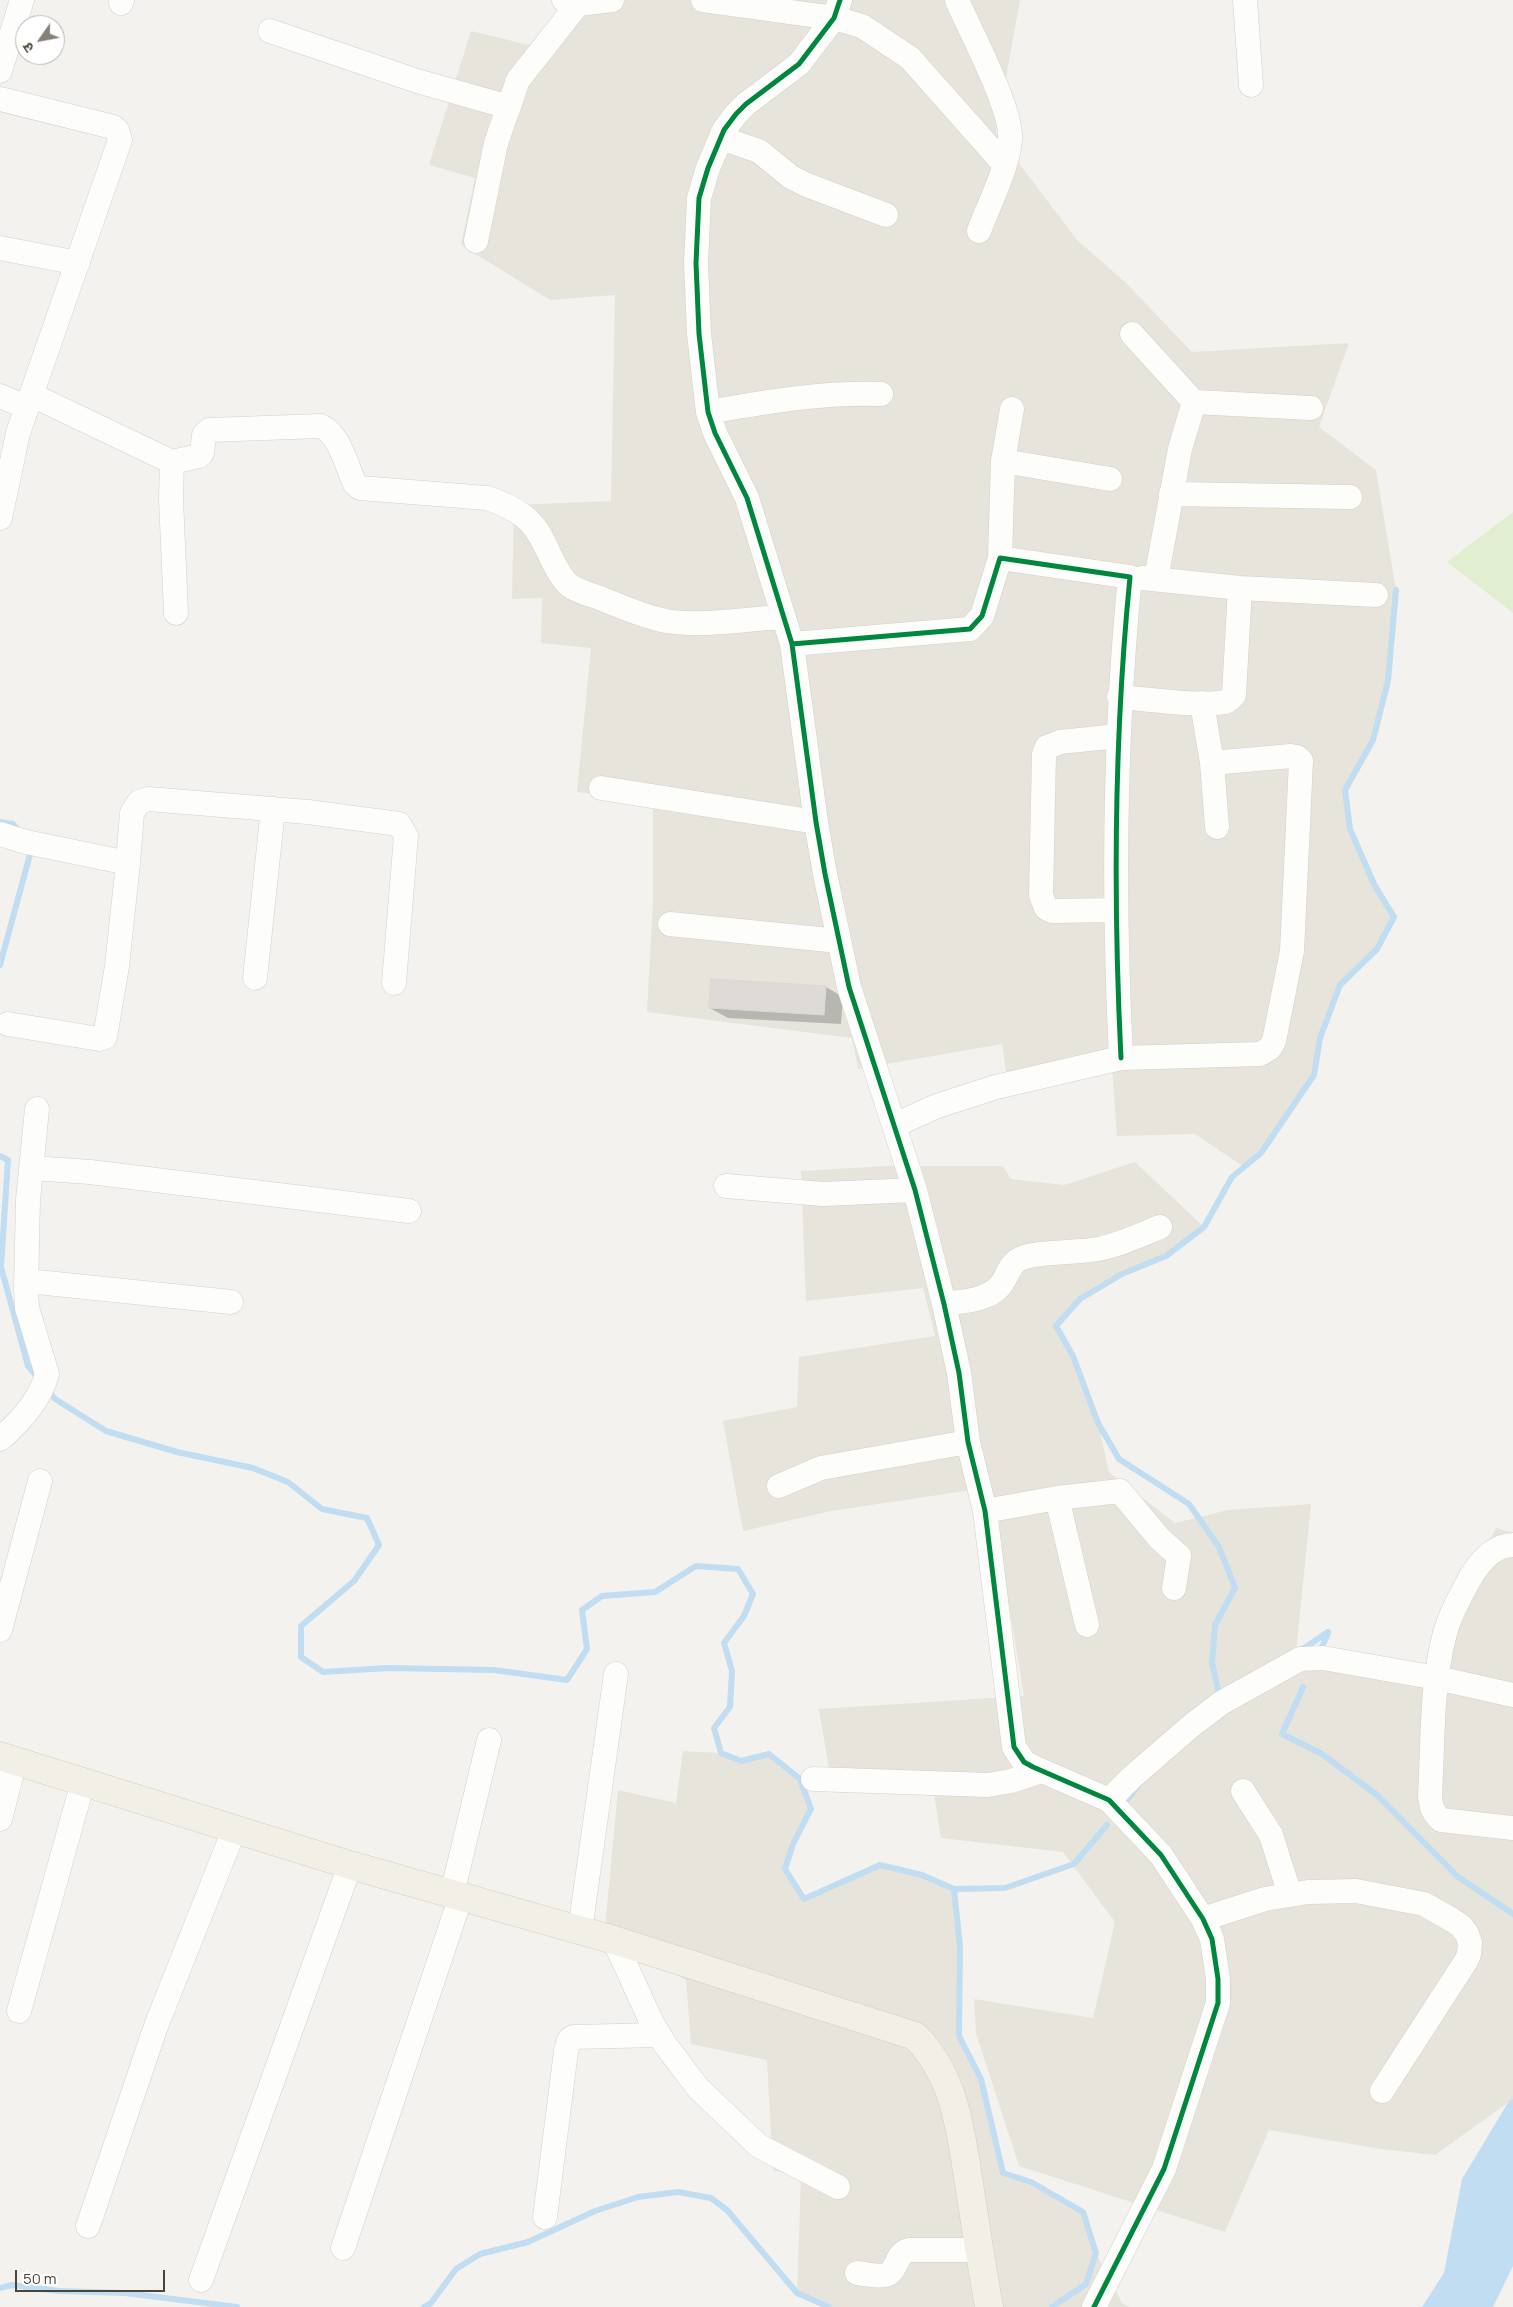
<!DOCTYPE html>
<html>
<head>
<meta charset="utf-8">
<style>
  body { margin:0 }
  #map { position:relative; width:1513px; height:2307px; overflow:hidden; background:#f4f2ee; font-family:Manrope,"Noto Sans Devanagari",sans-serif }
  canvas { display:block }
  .north { position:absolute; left:15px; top:15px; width:50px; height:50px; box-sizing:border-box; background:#fff; border:1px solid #b7b4b0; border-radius:50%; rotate:237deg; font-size:14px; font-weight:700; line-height:20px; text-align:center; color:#4b4439 }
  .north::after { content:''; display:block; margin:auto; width:18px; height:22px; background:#868178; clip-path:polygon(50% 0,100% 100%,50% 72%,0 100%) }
  .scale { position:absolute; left:15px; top:2270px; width:150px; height:22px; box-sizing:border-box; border:2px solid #4b4439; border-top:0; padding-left:6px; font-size:15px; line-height:18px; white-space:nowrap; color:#4b4439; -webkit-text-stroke:4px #fff; paint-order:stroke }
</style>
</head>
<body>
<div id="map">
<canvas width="1513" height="2307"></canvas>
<div class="north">उ</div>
<div class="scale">50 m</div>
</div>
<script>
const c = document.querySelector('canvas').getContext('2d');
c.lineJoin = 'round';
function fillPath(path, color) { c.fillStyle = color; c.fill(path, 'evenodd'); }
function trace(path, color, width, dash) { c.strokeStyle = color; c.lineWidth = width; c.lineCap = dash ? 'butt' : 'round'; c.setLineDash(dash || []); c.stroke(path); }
const residential = new Path2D(`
  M568 0H1020L996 133 1077 240 1124 281 1192 352 1349 343 1319 427 1376 470 1396 590 1388 681 1373 740 1345 790 1350 829 1374 884 1394 917 1377 949 1340 985 1320 1038 1316 1065 1292 1109 1261 1153 1244 1167 1195 1134 1117 1136 1112 1067 1008 1085 1002 1044 858 1069 852 1038 647 1012 653 902V802L577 792 591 648 541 643 542 598 512 599 514 505 611 501 615 295 550 300 461 245 475 178 429 165 471 31 529 45Z
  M1135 1162 1204 1227 1166 1256 1122 1274 1080 1299 1057 1326 1073 1356 1098 1423 1109 1472 1175 1523 1228 1510 1311 1504 1295 1662 1438 1675 1453 1612 1496 1528 1513 1533V2099L1435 2155 1381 2149 1269 2130 1225 2232 1019 2166 976 2033 974 1999 1093 2018 1115 1922 1063 1852 941 1838 931 1774 830 1775 819 1709 1024 1696 990 1490 965 1491 831 1511 743 1531 723 1421 797 1407 799 1357 935 1336 923 1288 806 1301 801 1171 888 1166H1003L1011 1179 1064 1185Z
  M683 1751 721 1753 741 1761 769 1754 800 1779 811 1809 793 1844 785 1869 804 1899 880 1865 922 1875 954 1889 960 1947 959 2036 981 2079 1003 2173 1031 2182 1083 2212 1096 2253 1122 2303 1129 2307H829L797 2293 801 2177 773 2170 767 2060 691 2044 686 1980 604 1938 618 1790 676 1803Z`);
const green = new Path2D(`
  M1513 512V613L1447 562Z`);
const water = new Path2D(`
  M1513 2099V2266L1493 2307H1422L1444 2273 1462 2179 1509 2101Z`);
const shadow = new Path2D(`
  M826 987 843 997 841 1024 728 1018 710 1008Z`);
const stream = new Path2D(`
  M0 822 13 824 20 832
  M0 965 32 847
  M0 1156 8 1160 1 1267 28 1366 39 1379
  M47 1389 55 1399 106 1431 177 1452 253 1468 288 1482 322 1509 367 1518 379 1545 354 1581 301 1626V1657L323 1672 388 1668 494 1670 567 1680 587 1649 582 1610 602 1596 655 1592 696 1566 738 1569 753 1594 744 1616 724 1643 732 1671 730 1707 714 1728 721 1753 741 1761 769 1754 800 1779 811 1809 793 1844 785 1869 804 1899 880 1865 922 1875 954 1889 1005 1888 1074 1864 1107 1825
  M1300 1651 1328 1632
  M1319 1654 1328 1633
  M1303 1687 1282 1734 1322 1754 1377 1795 1457 1876 1513 1914
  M1220 1698 1212 1663 1215 1625 1235 1588 1219 1547 1189 1504 1119 1459 1098 1423 1073 1356 1056 1326 1080 1299 1122 1274 1166 1256 1204 1227 1232 1177 1261 1153 1314 1075 1320 1038 1340 985 1377 949 1394 917 1374 884 1350 829 1345 790 1373 740 1388 681 1396 590
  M1123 1806 1137 1787
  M954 1889 960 1947 959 2036 981 2079 1003 2173 1031 2182 1083 2212 1096 2253 1086 2284 1052 2307
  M0 2288 12 2285 59 2291 125 2293 237 2307
  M424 2307 431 2303 456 2269 480 2254 528 2242 595 2211 638 2197 678 2192 711 2198 727 2210 797 2293 829 2307`);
const building = new Path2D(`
  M711 979 826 986 824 1015 709 1008Z`);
const minor = new Path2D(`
  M564 0 578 4 612 0
  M703 0 834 18 862 26 910 58 1004 164
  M840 0 834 18 799 64 746 104 736 114 724 130 708 168 699 198 696 263 699 334 708 412 715 433 747 498 792 644 816 822 825 874 849 987 915 1190 944 1304 959 1373 968 1442 985 1511 1014 1747 1024 1762 1033 1767 1109 1800 1161 1855 1203 1919 1212 1939 1218 1979V2003L1164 2169 1094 2307
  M957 0C970 31 1013 110 1010 140 1007 170 990 202 979 231
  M1245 0 1251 85
  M121 3 122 0
  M270 31 417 81 509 107
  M0 71 22 0
  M0 99 113 127 117 130 120 140 18 433 0 518
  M721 138 759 151 791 177 807 185 886 215
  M476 241 496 143 518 80 578 4
  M0 248 78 263
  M1132 334 1194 402 1180 449 1156 579
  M32 395 172 462 171 499 176 613
  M0 396 27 407
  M1194 402 1311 408
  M708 412C766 402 821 392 881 394
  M1003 461 1012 409
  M172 462 199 456 202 453 204 435 209 430 321 426C340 435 346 465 355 484L360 488 487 498C502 503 520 511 530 522 546 538 550 563 565 581 573 591 590 594 602 599 623 607 644 617 666 621 704 627 745 619 783 617
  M1171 494 1350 497
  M1000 558 1003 461 1110 479
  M1142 578 1240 588 1376 595
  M792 644 970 629 982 616 1000 558 1130 577C1114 737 1113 898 1121 1058
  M1119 697C1148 699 1198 707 1225 702 1229 701 1231 698 1234 695L1240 588
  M1202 703 1212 763 1217 827
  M601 788 816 822
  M0 834 26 842 128 863 132 813 139 802 148 799 308 812 399 824 406 836 394 983
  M1116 910 1052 911 1046 908 1041 895 1044 754 1047 747 1060 742 1118 736
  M670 924 839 941
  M255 978 273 809
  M8 1024 99 1039 105 1037 117 966 128 863
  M895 1125 937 1106 996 1087 1121 1058 1260 1054 1270 1048 1274 1041 1292 951 1301 761 1297 757 1291 756 1212 763
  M32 1168 90 1172 409 1211
  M726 1186 823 1194 915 1190
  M27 1281 231 1302
  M944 1304C962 1301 986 1301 999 1287 1008 1278 1008 1263 1022 1258 1041 1251 1077 1253 1098 1249 1120 1245 1140 1235 1160 1227
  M0 1439C19 1423 40 1400 47 1374L27 1308 26 1289 28 1200 37 1109
  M779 1486 821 1468 968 1442
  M1057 1498 1087 1625
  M985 1511 1057 1498 1120 1491 1159 1538 1179 1556 1174 1588
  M1513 1545C1493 1545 1479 1563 1470 1578 1460 1597 1449 1616 1444 1637 1431 1688 1433 1744 1430 1796 1431 1807 1433 1813 1441 1820L1513 1828
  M0 1630 40 1481
  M813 1779 988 1785 1011 1781 1041 1771
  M1243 1791 1271 1835 1290 1895
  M1109 1800 1132 1777 1191 1726 1221 1703 1300 1659 1323 1658 1437 1678 1513 1695
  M0 1819 15 1761
  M452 1894 489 1740
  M1203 1919 1265 1899 1308 1892 1356 1891 1424 1904 1452 1920 1461 1926 1467 1934 1470 1943 1469 1954 1466 1961 1382 2091
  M580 1930 616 1674
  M614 1940 652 2023 664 2043 698 2088 759 2146 838 2187
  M19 2011 83 1782
  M545 2217 566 2051 569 2040 573 2037 659 2035
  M88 2226 156 2026 234 1830
  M343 2248 461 1896
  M857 2273C865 2274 878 2277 885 2275 898 2272 895 2253 909 2250H979
  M201 2280 350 1865`);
const major = new Path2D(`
  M0 1756 350 1865 614 1940 915 2036C957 2078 961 2135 970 2190 976 2229 982 2268 989 2307`);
const cycleway = new Path2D(`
  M840 0 834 18 799 64 746 104 736 114 724 130 708 168 699 198 696 263 699 334 708 412 715 433 747 498 792 644 816 822 825 874 849 987 915 1190 944 1304 959 1373 968 1442 985 1511 1014 1747 1024 1762 1033 1767 1109 1800 1161 1855 1203 1919 1212 1939 1218 1979V2003L1164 2169 1094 2307
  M792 644 970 629 982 616 1000 558 1130 577C1114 737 1113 898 1121 1058`);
fillPath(residential, '#e7e4dc');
fillPath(green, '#e1eecf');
fillPath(water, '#c0ddf1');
fillPath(shadow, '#0003');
trace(stream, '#c0ddf1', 6);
fillPath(building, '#dedbd6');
trace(building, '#dcd9d4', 1);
trace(minor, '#d2d0cb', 25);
trace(major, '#d6cebb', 29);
trace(minor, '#fdfdfc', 24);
trace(major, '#f2efe6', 28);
trace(cycleway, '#00873e', 5);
</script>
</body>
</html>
